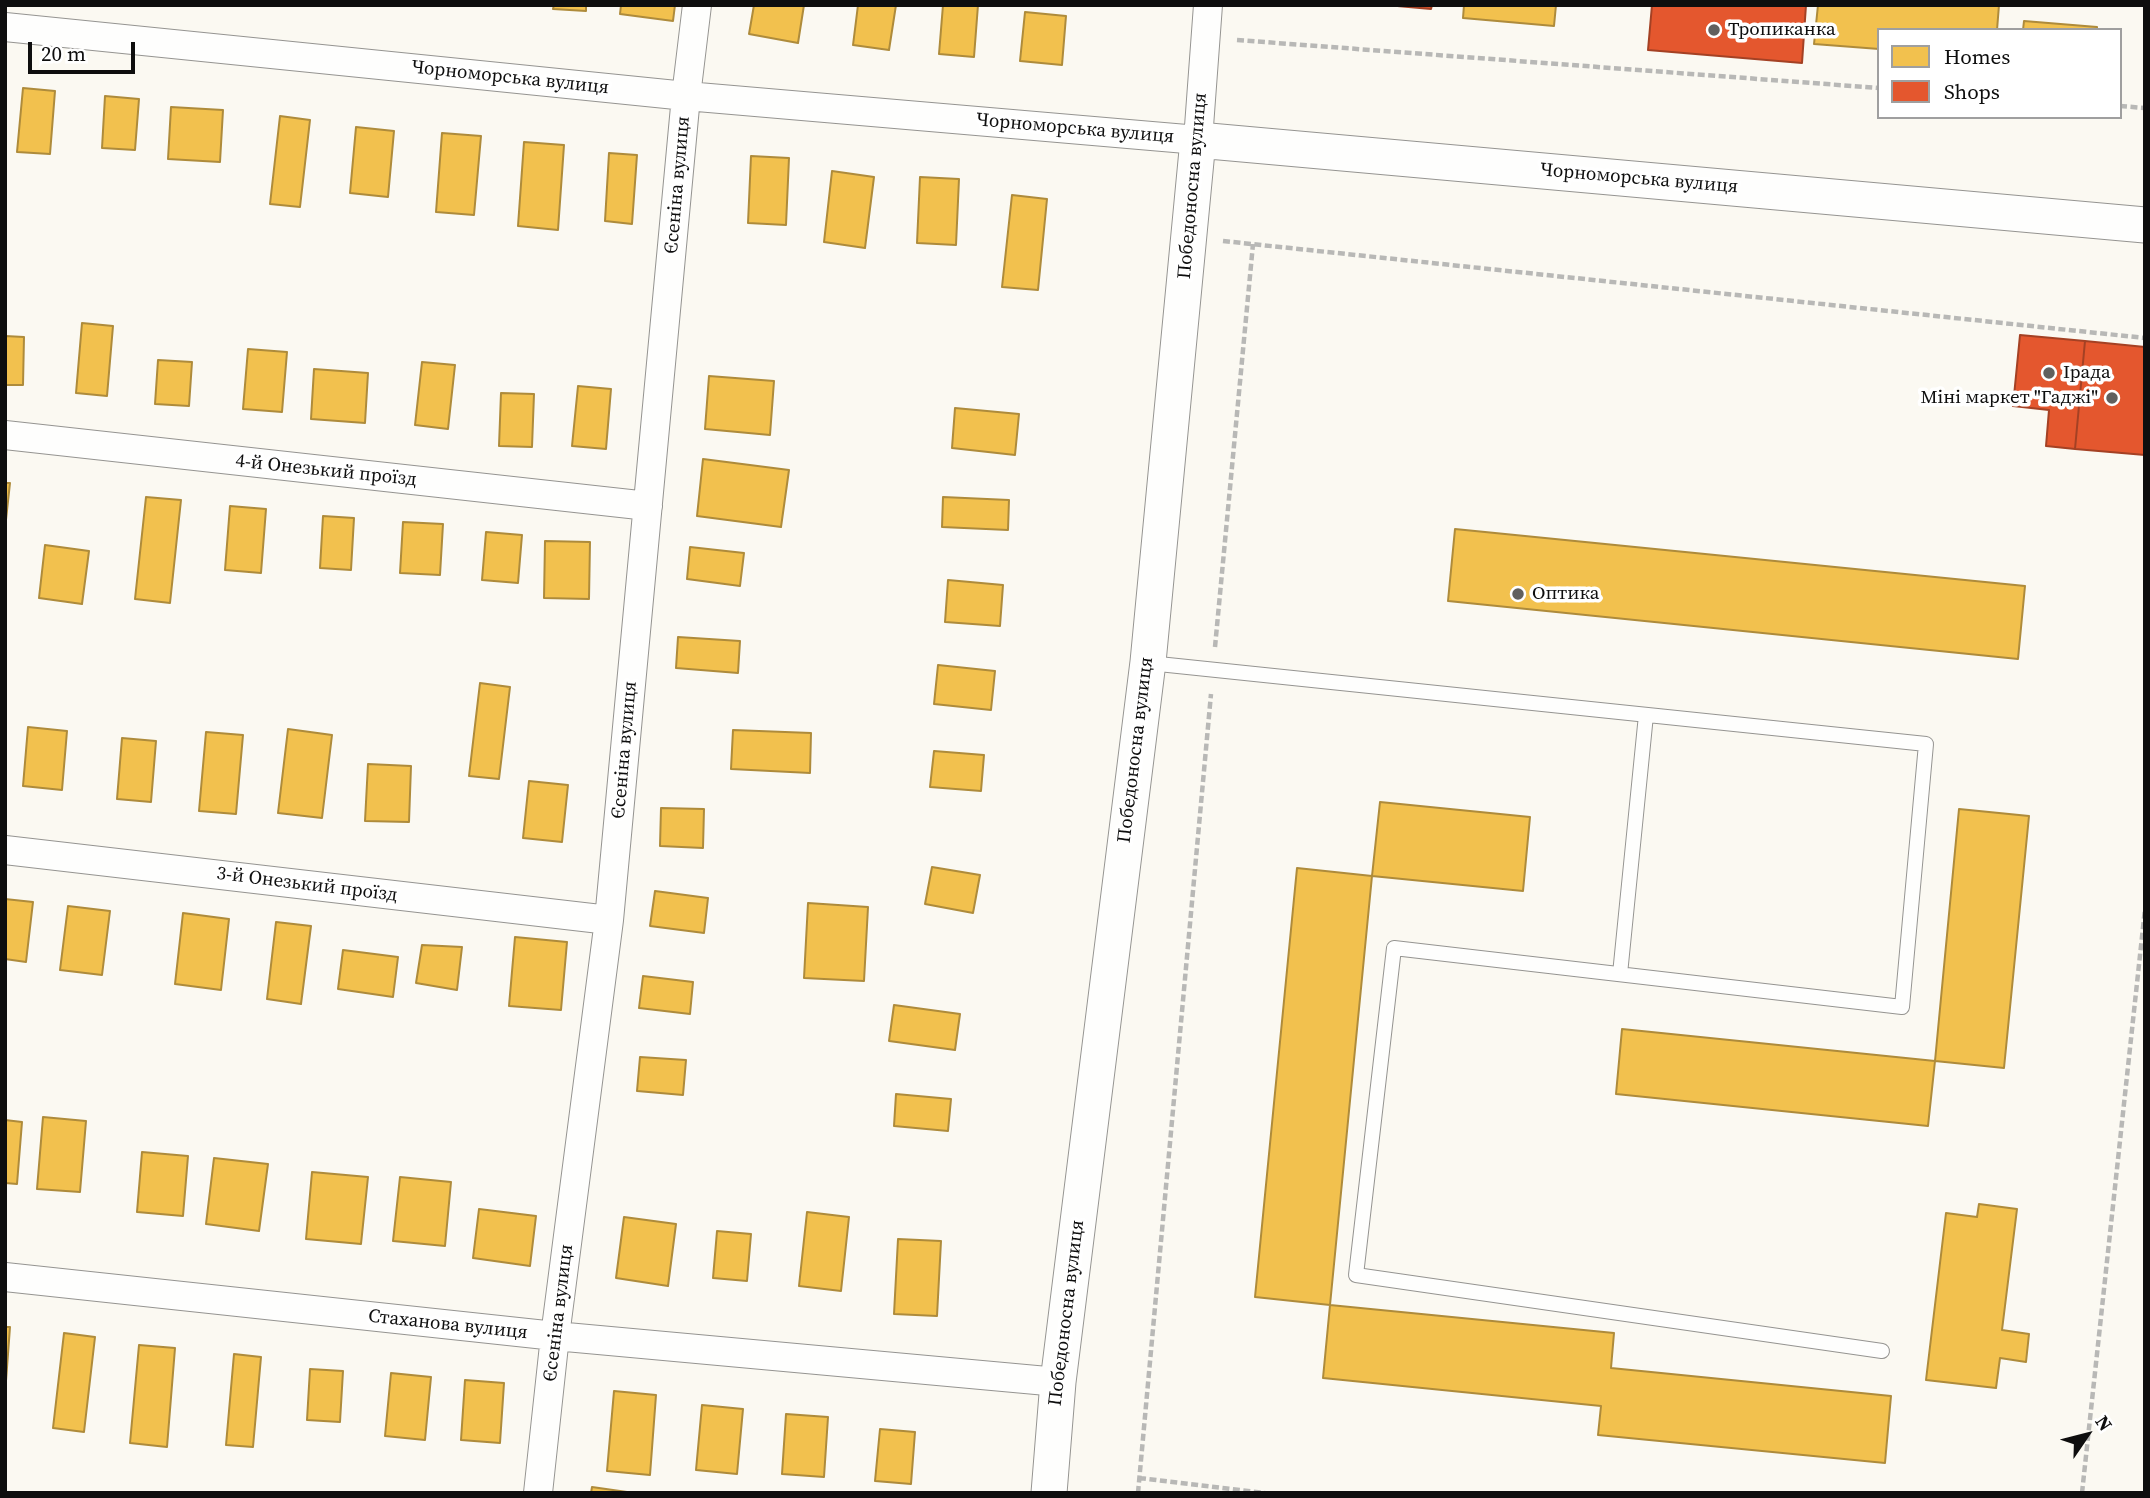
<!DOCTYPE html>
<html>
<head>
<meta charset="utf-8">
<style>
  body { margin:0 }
  #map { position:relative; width:2150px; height:1498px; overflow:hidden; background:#fbf9f2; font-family:"Source Serif 4",serif }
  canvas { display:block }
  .frame { position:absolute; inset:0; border:7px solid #0e0e0e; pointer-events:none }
  .legend { position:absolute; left:1877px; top:28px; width:245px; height:91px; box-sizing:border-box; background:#fff; border:2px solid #9f9f9f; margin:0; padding:9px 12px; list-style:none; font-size:21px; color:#0e0e0e }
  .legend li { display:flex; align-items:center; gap:14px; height:35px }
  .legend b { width:35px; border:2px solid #9f9f9f }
  .north { position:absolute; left:2052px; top:1400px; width:70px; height:70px; -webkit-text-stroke:5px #fff; paint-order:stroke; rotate:55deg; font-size:19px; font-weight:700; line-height:28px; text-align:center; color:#0e0e0e }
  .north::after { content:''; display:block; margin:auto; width:24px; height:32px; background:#0e0e0e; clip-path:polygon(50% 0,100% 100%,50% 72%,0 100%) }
  .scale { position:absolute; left:28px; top:42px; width:107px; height:32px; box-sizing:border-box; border:4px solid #0e0e0e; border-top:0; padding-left:9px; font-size:21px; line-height:24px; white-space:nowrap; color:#0e0e0e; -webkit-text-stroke:5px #fff; paint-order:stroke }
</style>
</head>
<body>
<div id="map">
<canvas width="2150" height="1498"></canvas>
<div class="frame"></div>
<ul class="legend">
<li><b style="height:19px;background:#f2c14e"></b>Homes</li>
<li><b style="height:19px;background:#e4572e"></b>Shops</li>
</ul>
<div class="north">N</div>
<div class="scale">20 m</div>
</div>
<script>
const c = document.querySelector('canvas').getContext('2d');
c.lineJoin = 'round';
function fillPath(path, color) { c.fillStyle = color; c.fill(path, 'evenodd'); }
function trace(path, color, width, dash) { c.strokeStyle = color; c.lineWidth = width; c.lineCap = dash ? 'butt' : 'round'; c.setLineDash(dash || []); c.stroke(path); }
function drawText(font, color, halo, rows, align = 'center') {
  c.font = font + ' "Source Serif 4",serif'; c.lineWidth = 7; c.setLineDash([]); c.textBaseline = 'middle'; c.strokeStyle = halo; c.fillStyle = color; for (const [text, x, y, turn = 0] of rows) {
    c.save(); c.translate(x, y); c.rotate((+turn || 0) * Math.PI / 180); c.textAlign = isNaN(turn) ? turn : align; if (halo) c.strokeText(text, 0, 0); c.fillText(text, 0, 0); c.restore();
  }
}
const homes = new Path2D(`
  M554 5H586V11L553 9Z
  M621 5H675L673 21 620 14Z
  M754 5H804L798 43 749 34Z
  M858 5H896L889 50 853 45Z
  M943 5H978L974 57 939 54Z
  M1464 5H1556L1554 26 1463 18Z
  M1818 5H1999L1997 30H1879V49L1814 44Z
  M1025 12 1066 16 1062 65 1020 61Z
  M2024 21 2097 27V30H2023Z
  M23 88 55 91 50 154 17 152Z
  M105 96 139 99 135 150 102 148Z
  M171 107 223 110 220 162 168 159Z
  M280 116 310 120 300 207 270 204Z
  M356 127 394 131 388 197 350 193Z
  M442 133 481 136 474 215 436 212Z
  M524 142 564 145 558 230 518 226Z
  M609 153 637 155 632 224 605 221Z
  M751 156 789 158 786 225 748 223Z
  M832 171 874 177 865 248 824 242Z
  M920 177 959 179 956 245 917 243Z
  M1012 195 1047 199 1038 290 1002 287Z
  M82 323 113 326 107 396 76 393Z
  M5 336 24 337 23 385H5Z
  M248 349 287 352 282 412 243 409Z
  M158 360 192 362 189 406 155 404Z
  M422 362 455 365 448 429 415 425Z
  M314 369 368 373 365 423 311 419Z
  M709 376 774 381 770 435 705 429Z
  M578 386 611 389 606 449 572 446Z
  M501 393 534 394 532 447 499 446Z
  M955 408 1019 414 1015 455 952 448Z
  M703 459 789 470 781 527 697 516Z
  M5 483H10L5 529Z
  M146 497 181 500 170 603 135 599Z
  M943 497 1009 500 1008 530 942 527Z
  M230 506 266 509 261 573 225 570Z
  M323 516 354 518 351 570 320 568Z
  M403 522 443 524 440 575 400 573Z
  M1455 529 2025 586 2018 659 1448 601Z
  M486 532 522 535 518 583 482 580Z
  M545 541 590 542 589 599 544 598Z
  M45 545 89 551 82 604 39 598Z
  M690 547 744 553 740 586 687 579Z
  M948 580 1003 585 1000 626 945 622Z
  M678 637 740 641 738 673 676 668Z
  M938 665 995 671 991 710 934 704Z
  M480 683 510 687 499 779 469 776Z
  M28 727 67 731 62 790 23 786Z
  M288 729 332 735 322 818 278 813Z
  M733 730 811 733 810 773 731 769Z
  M206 732 243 735 236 814 199 811Z
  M122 738 156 741 151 802 117 799Z
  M934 751 984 755 981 791 930 787Z
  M368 764 411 766 409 822 365 821Z
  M529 781 568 785 562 842 523 838Z
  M1380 802 1530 817 1523 891 1372 876Z
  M661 808 704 809 703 848 660 846Z
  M1959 809 2029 816 2004 1068 1935 1061Z
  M932 867 980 875 973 913 925 904Z
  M1297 868 1372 876 1330 1305 1255 1297Z
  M655 891 708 898 704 933 650 926Z
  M5 899 33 902 26 962 5 959Z
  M808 903 868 907 864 981 804 978Z
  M68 906 110 911 102 975 60 970Z
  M183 913 229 919 221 990 175 984Z
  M276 922 311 926 301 1004 267 999Z
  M515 937 567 942 561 1010 509 1006Z
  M422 945 462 947 457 990 416 983Z
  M343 950 398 957 393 997 338 989Z
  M643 976 693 982 690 1014 639 1008Z
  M894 1005 960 1014 955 1050 889 1041Z
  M1622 1029 1935 1061 1928 1126 1616 1094Z
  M640 1057 686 1060 683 1095 637 1091Z
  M896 1094 951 1099 948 1131 894 1126Z
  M43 1117 86 1121 80 1192 37 1189Z
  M5 1120 22 1122 17 1184 5 1183Z
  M142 1152 188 1156 183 1216 137 1212Z
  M214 1158 268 1164 259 1231 206 1224Z
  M312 1172 368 1177 361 1244 306 1239Z
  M400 1177 451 1182 445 1246 393 1241Z
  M1979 1204 2017 1209 2002 1330 2029 1334 2026 1362 2000 1358 1996 1388 1926 1380 1946 1213 1977 1217Z
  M479 1209 536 1216 530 1266 473 1258Z
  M807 1212 849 1217 841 1291 799 1286Z
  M624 1217 676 1224 668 1286 616 1278Z
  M717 1231 751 1234 747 1281 713 1278Z
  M898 1239 941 1241 937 1316 894 1314Z
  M1330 1305 1614 1333 1611 1368 1891 1396 1885 1463 1598 1435 1601 1406 1323 1378Z
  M5 1327H10L6 1381H5Z
  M64 1333 95 1337 84 1432 53 1428Z
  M139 1345 175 1348 167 1447 130 1443Z
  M234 1354 261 1357 253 1447 226 1445Z
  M310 1369 343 1371 340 1422 307 1420Z
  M391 1373 431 1377 425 1440 385 1436Z
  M465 1380 504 1383 500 1443 461 1440Z
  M614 1391 656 1395 650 1475 607 1471Z
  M702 1405 743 1409 737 1474 696 1470Z
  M786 1414 828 1417 824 1477 782 1474Z
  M880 1429 915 1432 911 1484 875 1481Z
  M592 1487 634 1493H591Z`);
const shops = new Path2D(`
  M1386 5H1432L1431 9Z
  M1652 5H1806L1802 63 1648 50Z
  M2020 335 2085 341 2075 449 2046 446 2049 410 2013 406Z
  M2085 341 2145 347V455L2075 449Z`);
const path = new Path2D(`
  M1237 40 1879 88
  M2120 106 2145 108
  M1223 241 2145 338
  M1215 647 1253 244
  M1139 1478 1265 1493
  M1138 1493 1211 694
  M2082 1493 2145 909`);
const service = new Path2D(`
  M1149 663 1926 744 1902 1007 1394 948 1356 1275 1882 1351
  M1620 974 1646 715`);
const minor = new Path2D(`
  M5 27 686 96 1198 140 1208 5
  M5 435 648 506
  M5 850 609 920
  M5 1277 555 1336 1058 1382
  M538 1493 555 1336 609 920 686 96 697 5`);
const tertiary = new Path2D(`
  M1049 1493 1058 1382 1148 662 1198 140 2145 225`);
const markers = [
  [1714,30,7,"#61605e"],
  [2049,373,7,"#61605e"],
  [2112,398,7,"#61605e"],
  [1518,594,7,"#61605e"]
];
const poiNames = [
  ["Тропиканка",1728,30],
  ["Ірада",2063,373],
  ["Міні маркет \"Гаджі\"",2098,398,"right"],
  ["Оптика",1532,594]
];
const streetNames = [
  ["Чорноморська вулиця",510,78,6],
  ["Чорноморська вулиця",1075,129,5],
  ["Чорноморська вулиця",1639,179,5],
  ["Єсеніна вулиця",678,185,-85],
  ["Победоносна вулиця",1193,186,-85],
  ["4-й Онезький проїзд",326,471,6],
  ["Єсеніна вулиця",625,750,-85],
  ["Победоносна вулиця",1136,750,-83],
  ["3-й Онезький проїзд",307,885,7],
  ["Єсеніна вулиця",559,1313,-83],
  ["Победоносна вулиця",1067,1313,-83],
  ["Стаханова вулиця",448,1325,6]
];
fillPath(homes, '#f2c14e');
trace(homes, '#ae8b3b', 2);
fillPath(shops, '#e4572e');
trace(shops, '#a44124', 2);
trace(service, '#959491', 16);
trace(minor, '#959491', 30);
trace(tertiary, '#959491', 37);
trace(path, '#b8b8b6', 4.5, [7, 3.5]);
trace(service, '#fefefd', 14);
trace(minor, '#fefefd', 28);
trace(tertiary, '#fefefd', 35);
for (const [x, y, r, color] of markers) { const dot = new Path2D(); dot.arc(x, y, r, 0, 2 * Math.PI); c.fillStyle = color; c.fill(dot); trace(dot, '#fff', 2.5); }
drawText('19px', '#0e0e0e', '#fff', poiNames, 'left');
drawText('19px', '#0e0e0e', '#fff', streetNames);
</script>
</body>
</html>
